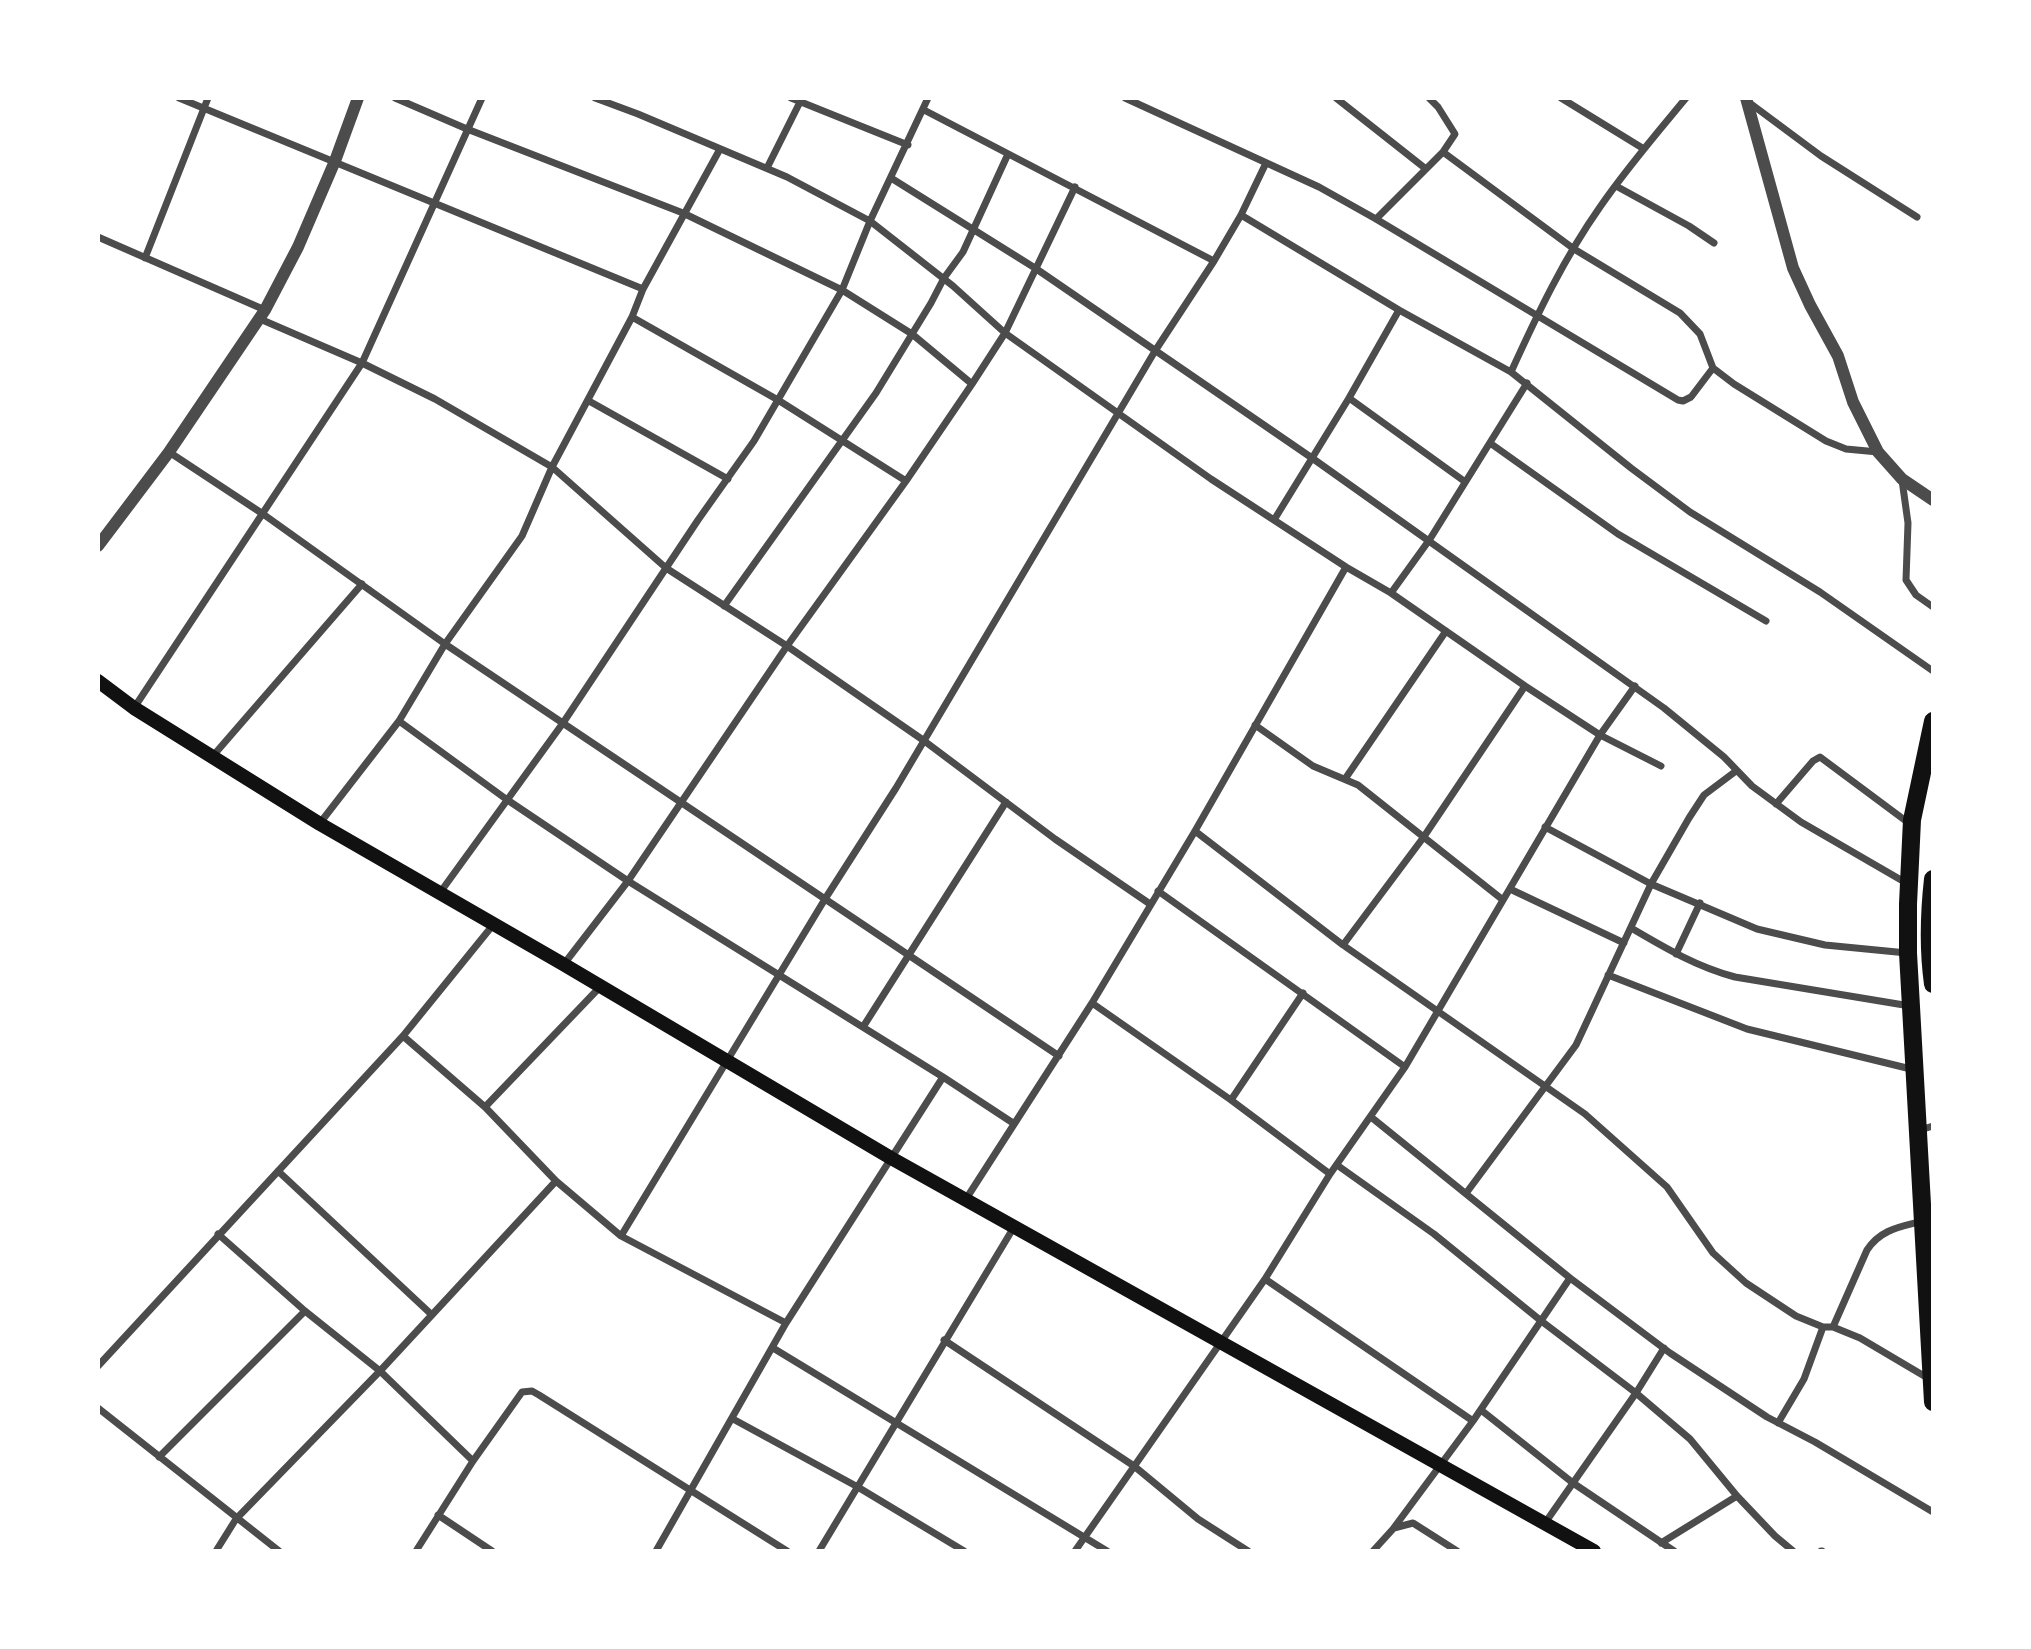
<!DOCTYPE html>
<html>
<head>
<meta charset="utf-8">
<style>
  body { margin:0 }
  #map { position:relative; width:2031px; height:1649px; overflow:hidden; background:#fff; font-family:Lato,sans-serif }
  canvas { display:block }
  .frame { position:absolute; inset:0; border:100px solid #fff; pointer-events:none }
</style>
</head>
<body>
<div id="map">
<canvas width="2031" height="1649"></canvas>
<div class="frame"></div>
</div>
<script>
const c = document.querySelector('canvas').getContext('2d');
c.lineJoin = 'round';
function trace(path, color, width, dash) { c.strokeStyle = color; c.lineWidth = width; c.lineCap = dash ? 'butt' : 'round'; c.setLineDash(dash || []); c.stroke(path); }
const minor = new Path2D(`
  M179 98 643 289
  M395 98 467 129 683 213 842 290 912 334 972 384
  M595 98 638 114 787 177 870 221 953 286 1005 333 1211 479 1346 567 1391 593 1430 539 1527 383
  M791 98 908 145
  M1125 98 1319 187 1376 219 1678 400 1683 401 1691 397 1713 368
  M1336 98 1426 169
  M1429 98 1438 107 1455 134 1443 152
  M1561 98 1644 149
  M1747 101 1821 156 1917 217
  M924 110 1214 261
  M767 168 801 100
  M891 178 1035 268 1312 458 1664 708 1724 757 1752 786 1801 822 1908 884
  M1616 186 1689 226 1714 243
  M1241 215 1399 310 1511 372 1631 468 1690 512 1820 592 1933 671
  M1376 219 1443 152 1574 249 1680 313 1700 334 1713 368 1734 384 1826 441 1846 449 1878 452
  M98 237 265 310
  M145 258 208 98
  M632 317 778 400 906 481
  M260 319 362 363 435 399 552 467 666 568 787 646 923 740 1055 839 1150 904
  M1511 372C1537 315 1564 258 1600 207 1626 169 1657 133 1686 98
  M1349 398 1464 481
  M589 401 728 479
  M1490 443 1618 534 1766 621
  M169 452 263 514 445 644 1059 1056
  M1902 480 1908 523 1906 580 1916 595 1933 607
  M1274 520 1349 398 1399 310
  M1391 593 1525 686 1600 735 1661 766
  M724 606 876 393 931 303 944 278 963 252 1008 154
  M134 708 362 363 482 98
  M399 721 506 799 628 881 943 1077 1013 1123
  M1255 725 1313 766 1358 785 1503 900
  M212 757 362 584
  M1345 779 1446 631
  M1776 804 1813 761 1820 757 1910 824
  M320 823 399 721 445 644 522 536 552 467 632 317 643 289 720 149
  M1545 827 1651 884 1757 929 1825 945 1907 953
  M1195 831 1343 945 1585 1114 1667 1187 1713 1253 1746 1283 1796 1316 1823 1327H1833L1860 1338 1931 1380
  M1510 889 1624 943
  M1158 891 1405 1067
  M439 894 563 723 698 520 754 441 842 290 870 221 928 98
  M1631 928C1665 948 1697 967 1735 977L1910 1006
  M1343 945 1423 838 1525 686
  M1676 954 1700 903
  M564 964 628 881 787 646 906 481 972 384 1005 333 1075 187
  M1608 975 1747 1029 1915 1070
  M1092 1003 1231 1100 1330 1174
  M863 1027 1006 802
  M403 1036 485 1107 556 1181 621 1236 786 1323
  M1231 1100 1303 993
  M485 1107 600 987
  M1371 1117 1570 1278 1670 1353 1767 1417 1815 1442 1933 1512
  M1920 1130 1933 1126
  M1337 1165 1434 1234 1540 1320 1636 1393 1690 1439 1737 1496 1775 1536 1793 1551
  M278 1171 432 1315
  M1467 1192 1576 1045 1651 884 1689 818 1704 795 1736 771
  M966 1199 1092 1003 1195 831 1346 567
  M218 1234 305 1311 380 1371 473 1461
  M621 1236 825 899 896 788 1155 351 1214 261 1241 215 1266 163
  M1265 1279 1473 1421
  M1833 1327 1867 1250C1881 1229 1900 1227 1923 1221
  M944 1340 1134 1466 1198 1519 1248 1551
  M773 1348 1107 1551
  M98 1366 403 1036 493 925
  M98 1408 279 1551
  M1481 1410 1573 1483 1674 1551
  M733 1419 856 1486 964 1551
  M1778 1423 1804 1379 1823 1327
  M159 1457 305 1311
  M438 1515 492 1551
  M1545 1523 1636 1393 1664 1348
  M1394 1528 1413 1523 1457 1551
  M1661 1543 1737 1496
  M216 1551 236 1519 380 1371 556 1181
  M416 1551 473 1461 522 1392 532 1391 539 1395 787 1551
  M656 1551 786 1323 943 1077
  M819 1551 1014 1227
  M1075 1551 1265 1279 1330 1174 1405 1067 1600 735 1635 686
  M1373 1551 1393 1529 1473 1421 1570 1278
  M1821 1551H1822`);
const tertiary = new Path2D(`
  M1746 98 1793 268 1810 305 1838 356 1853 402 1878 452 1902 479 1933 500
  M98 546 169 452 265 310 298 247 335 161 358 98`);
const secondary = new Path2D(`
  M98 681 134 708 320 824 563 964 891 1158 1594 1551`);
const primary = new Path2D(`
  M1933 721 1912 820 1908 904V953L1933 1402
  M1933 879C1929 915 1928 948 1933 984`);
trace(minor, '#4c4c4c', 7);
trace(tertiary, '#4c4c4c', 12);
trace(secondary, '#111', 14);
trace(primary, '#111', 18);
</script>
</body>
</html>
